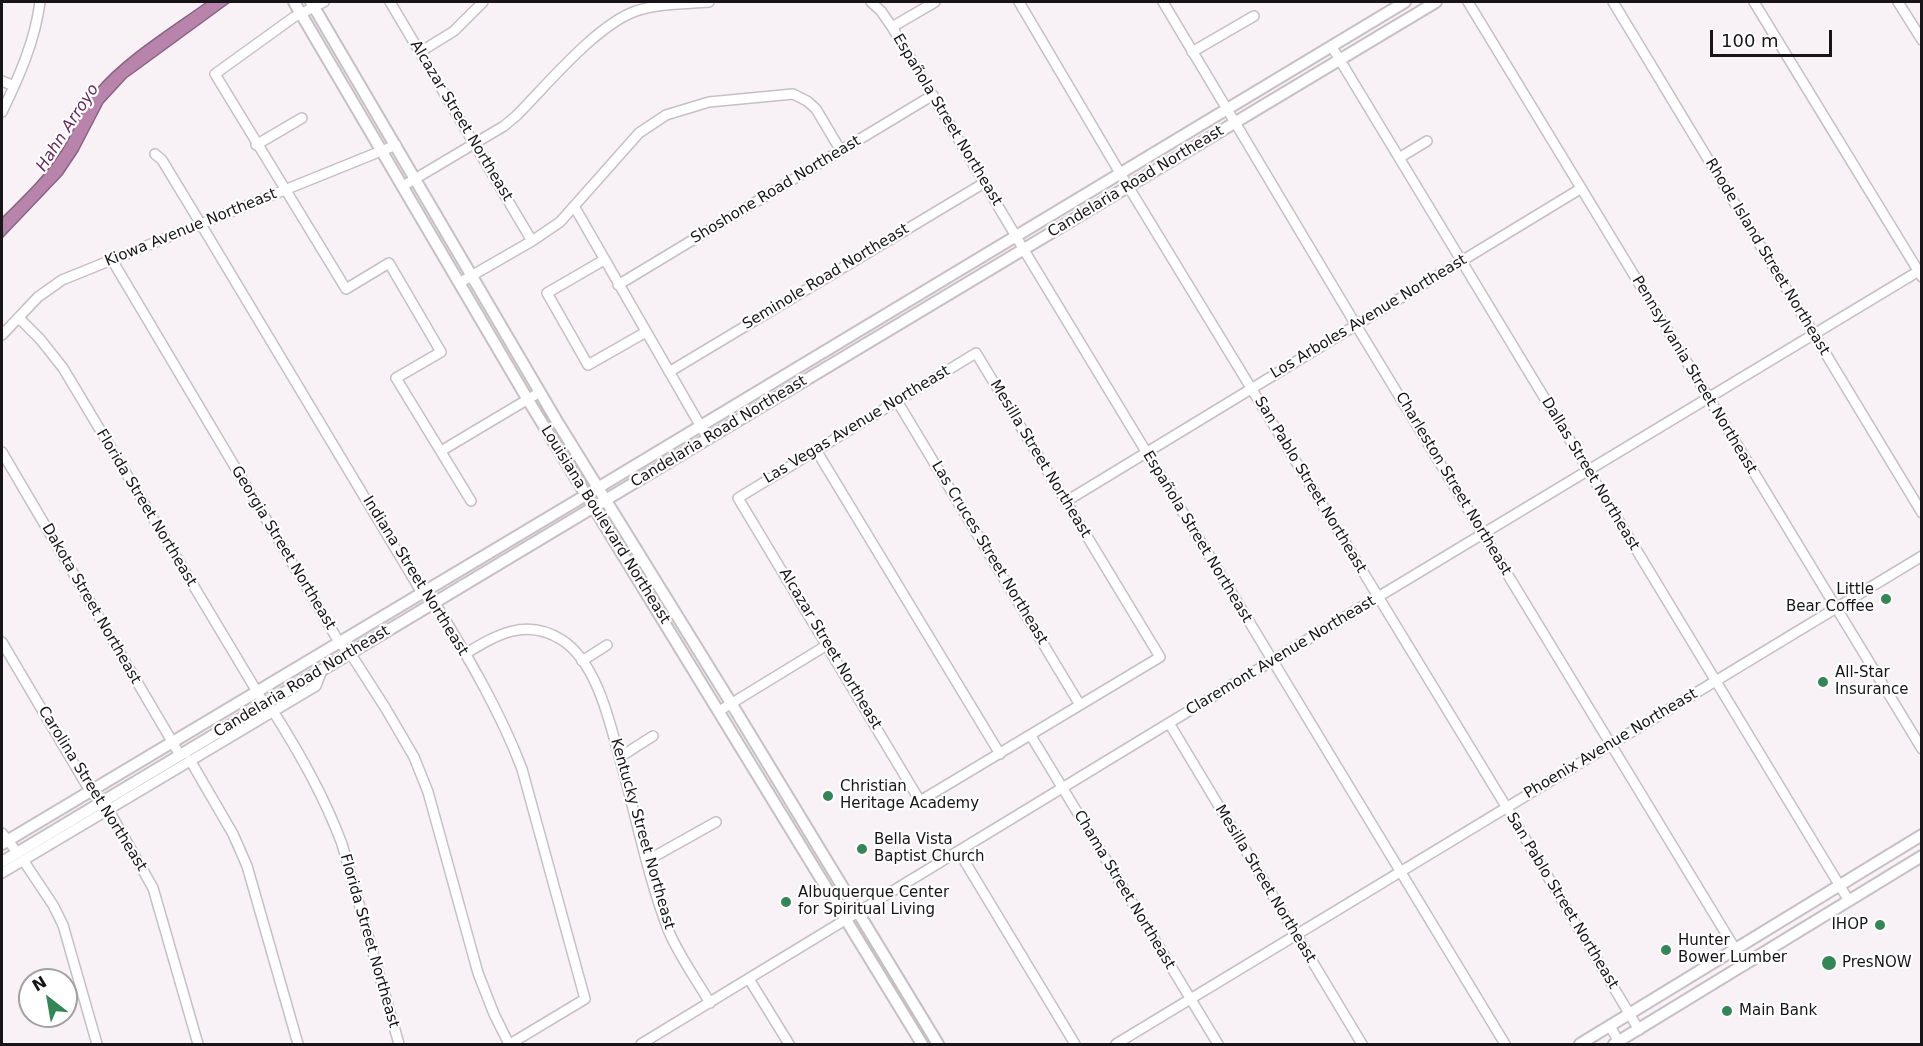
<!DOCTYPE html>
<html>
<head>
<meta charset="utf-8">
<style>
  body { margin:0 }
  #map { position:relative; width:1923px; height:1046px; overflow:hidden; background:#f8f1f6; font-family:"DejaVu Sans",sans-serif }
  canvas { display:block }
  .frame { position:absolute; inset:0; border:3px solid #171517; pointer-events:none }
  .north { position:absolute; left:18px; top:968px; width:60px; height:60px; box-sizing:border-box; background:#fff; border:2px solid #a2a1a2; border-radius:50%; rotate:329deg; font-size:16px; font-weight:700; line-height:24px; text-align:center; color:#171517 }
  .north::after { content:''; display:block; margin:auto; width:21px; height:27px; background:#358656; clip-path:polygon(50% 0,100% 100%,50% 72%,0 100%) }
  .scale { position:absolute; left:1710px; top:30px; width:122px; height:27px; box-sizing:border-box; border:3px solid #171517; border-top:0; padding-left:8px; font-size:18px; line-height:21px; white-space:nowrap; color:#171517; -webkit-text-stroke:4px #fff; paint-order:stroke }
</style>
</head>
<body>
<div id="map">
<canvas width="1923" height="1046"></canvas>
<div class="frame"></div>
<div class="north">N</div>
<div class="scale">100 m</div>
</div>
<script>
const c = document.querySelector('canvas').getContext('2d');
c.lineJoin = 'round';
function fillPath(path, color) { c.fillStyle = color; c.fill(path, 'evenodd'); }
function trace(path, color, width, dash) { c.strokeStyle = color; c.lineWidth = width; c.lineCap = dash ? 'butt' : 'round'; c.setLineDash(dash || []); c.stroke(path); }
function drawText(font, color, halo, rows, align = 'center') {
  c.font = font + ' "DejaVu Sans",sans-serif'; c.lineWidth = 4.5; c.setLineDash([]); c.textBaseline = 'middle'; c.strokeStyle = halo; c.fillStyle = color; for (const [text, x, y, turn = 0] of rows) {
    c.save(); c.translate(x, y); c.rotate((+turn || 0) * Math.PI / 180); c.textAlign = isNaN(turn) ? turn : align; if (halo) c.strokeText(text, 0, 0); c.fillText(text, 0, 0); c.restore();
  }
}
const water = new Path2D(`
  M207 2H230L126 78 103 103 78 151 62 175 2 238V218C23 197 46 176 62 150 75 131 81 109 96 90 122 58 172 27 207 2Z`);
const minor = new Path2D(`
  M324 2 294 17 215 74 346 289 389 263 441 352 396 378 471 501
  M390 2 532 241
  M871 2 881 11 892 27 1027 255 1505 1044
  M1019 2 1120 173 1507 808 1639 1030
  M1163 2 1356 325 1745 965
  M1468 2 1922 749
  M1613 2 1922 513
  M1754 2 1922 277
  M1898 2 1922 40
  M892 27 935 2
  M1332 47 1849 901
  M420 52 454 31 483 2
  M1192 52 1254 16
  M2 81 14 86
  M2 112C19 77 35 41 40 2
  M256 145 302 118
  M155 154 162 160 196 216 422 593 435 603C468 657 500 711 522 769L585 999 510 1044
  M1399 158 1427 141
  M403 186 504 126 516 116C547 85 596 25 636 11 659 3 686 4 709 2
  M574 206 708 439
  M112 260 339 642 354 659 386 709 414 757 428 792 478 973 494 1014 509 1044
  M604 260 547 293 588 365 646 332
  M459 283 532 241 560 222 639 133 666 115 709 102 793 94 807 101 816 109 841 151
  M618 285 933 95
  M19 318 40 339 63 368 265 705
  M2 335 38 297 62 280 396 145
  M976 353 1160 657 920 801 738 498Z
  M669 372 984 183
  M897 401 1080 705
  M816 450 1000 754
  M441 451 540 392
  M2 452 180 755
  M1065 502 1580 189
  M2 642 90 791 108 809 153 888 198 1044
  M465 654C496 635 526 617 562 640 596 662 609 719 619 756 636 814 647 876 669 932 680 957 696 979 710 1003
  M582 661 607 645
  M273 711C300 754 324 796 342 844L399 1044
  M719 711 827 645
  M1169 723 1362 1044
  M1031 736 1218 1044
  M620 757 653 736
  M190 760 233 834 247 866 298 1044
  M2 833 17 852
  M959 852 1075 1044
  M23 860 53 905 63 925 97 1044
  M648 860 716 822
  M2 873 316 686 322 670
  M749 979 789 1044
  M1610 1026 1620 1044
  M641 1044 1169 723 1922 269
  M1116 1044 1922 556`);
const major = new Path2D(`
  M294 2 528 400 922 1044
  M311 2 558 423 731 703 938 1044
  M2 844 586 495 1405 2
  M2 862 1436 2
  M1580 1044 1922 835
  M1614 1044 1922 856`);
const markers = [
  [1886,599,6,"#358656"],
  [1823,682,6,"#358656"],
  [828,796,6,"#358656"],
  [862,849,6,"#358656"],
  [786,902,6,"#358656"],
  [1880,925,6,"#358656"],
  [1666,950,6,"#358656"],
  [1829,963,8,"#358656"],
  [1727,1011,6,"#358656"]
];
const streetNames = [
  ["Española Street Northeast",947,120,59],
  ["Alcazar Street Northeast",461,121,59],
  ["Candelaria Road Northeast",1136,182,-31],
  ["Shoshone Road Northeast",776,190,-31],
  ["Kiowa Avenue Northeast",191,228,-22],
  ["Rhode Island Street Northeast",1767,257,59],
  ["Seminole Road Northeast",826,277,-31],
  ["Los Arboles Avenue Northeast",1369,317,-31],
  ["Pennsylvania Street Northeast",1694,375,59],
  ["Las Vegas Avenue Northeast",857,425,-31],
  ["Candelaria Road Northeast",719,432,-31],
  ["Mesilla Street Northeast",1040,459,59],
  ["Dallas Street Northeast",1590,474,59],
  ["Charleston Street Northeast",1453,484,59],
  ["San Pablo Street Northeast",1310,485,59],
  ["Florida Street Northeast",146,508,59],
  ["Louisiana Boulevard Northeast",605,525,58],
  ["Española Street Northeast",1197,537,59],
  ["Georgia Street Northeast",283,548,59],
  ["Las Cruces Street Northeast",989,553,59],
  ["Indiana Street Northeast",415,576,58],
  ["Dakota Street Northeast",91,604,60],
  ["Alcazar Street Northeast",830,649,59],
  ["Claremont Avenue Northeast",1281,656,-31],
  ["Candelaria Road Northeast",302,682,-31],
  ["Phoenix Avenue Northeast",1611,744,-31],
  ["Carolina Street Northeast",92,789,58],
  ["Kentucky Street Northeast",642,834,74],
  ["Mesilla Street Northeast",1265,884,59],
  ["Chama Street Northeast",1124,890,59],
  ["San Pablo Street Northeast",1562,901,59],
  ["Florida Street Northeast",369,941,74]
];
const poiNames = [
  ["Little",1874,590,"right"],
  ["Bear Coffee",1874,607,"right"],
  ["All-Star",1835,673],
  ["Insurance",1835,690],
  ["Christian",840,787],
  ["Heritage Academy",840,804],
  ["Bella Vista",874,840],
  ["Baptist Church",874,857],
  ["Albuquerque Center",798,893],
  ["for Spiritual Living",798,910],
  ["IHOP",1868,925,"right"],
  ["Hunter",1678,941],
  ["Bower Lumber",1678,958],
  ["PresNOW",1842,963],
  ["Main Bank",1739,1011]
];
const waterNames = [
  ["Hahn Arroyo",68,128,-57]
];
fillPath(water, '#b884ac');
trace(water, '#88637f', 1.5);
trace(minor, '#c6c0c5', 12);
trace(major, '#c6c0c5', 14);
trace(minor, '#fff', 9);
trace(major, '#fff', 10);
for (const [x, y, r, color] of markers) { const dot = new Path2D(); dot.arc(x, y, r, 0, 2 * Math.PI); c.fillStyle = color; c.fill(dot); trace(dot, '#fff', 2); }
drawText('15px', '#171517', '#fff', streetNames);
drawText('15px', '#171517', '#fff', poiNames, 'left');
drawText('italic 16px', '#6a2a5f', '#fff', waterNames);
</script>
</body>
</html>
